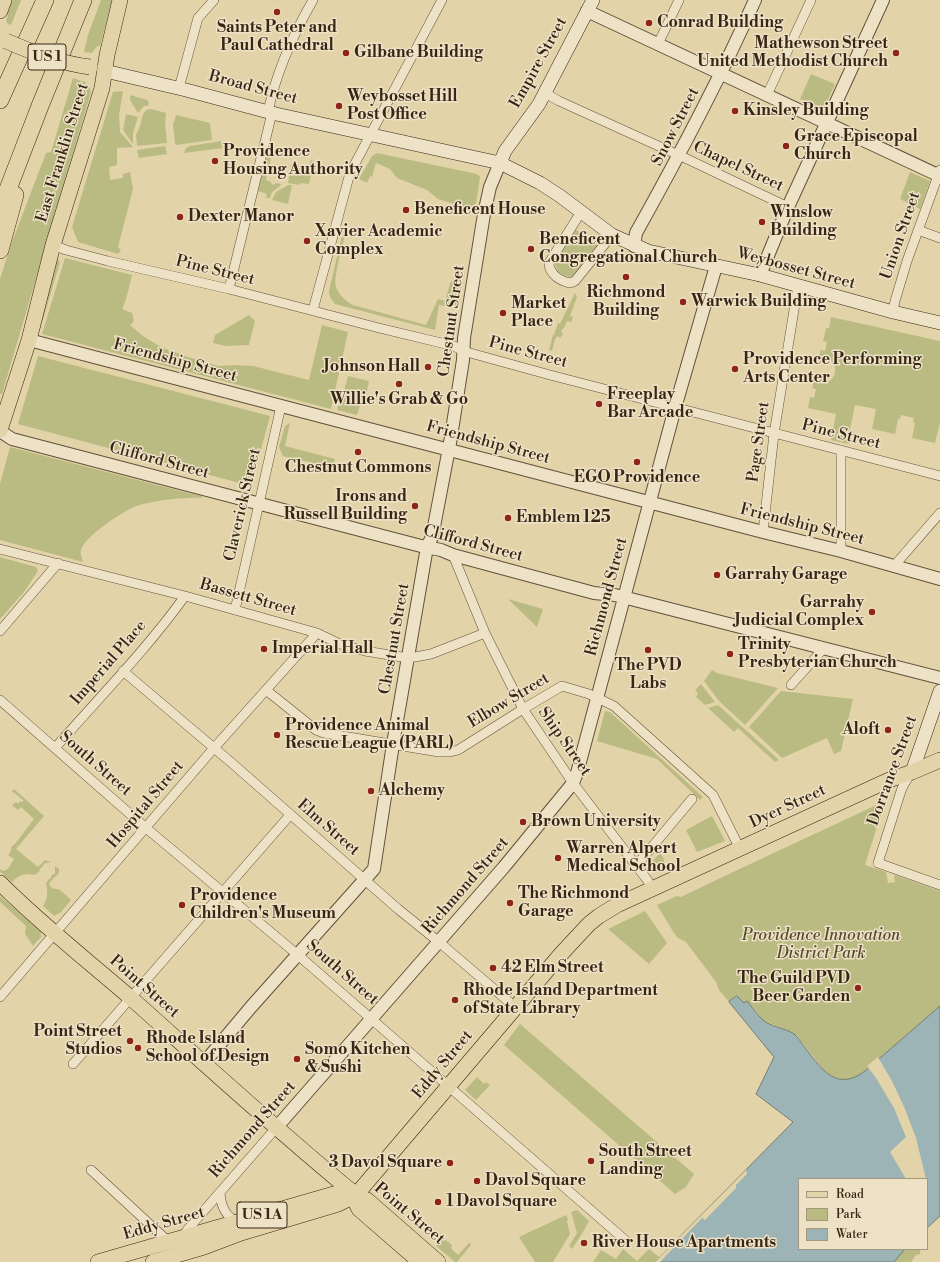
<!DOCTYPE html>
<html>
<head>
<meta charset="utf-8">
<style>
  body { margin:0 }
  #map { position:relative; width:940px; height:1262px; overflow:hidden; background:#e3d3a8; font-family:"Libre Bodoni",serif }
  canvas { display:block }
  .legend { position:absolute; left:798px; top:1178px; width:130px; height:72px; box-sizing:border-box; background:#ede2c6; border:1px solid #a4967f; margin:0; padding:5px 7px; list-style:none; font-size:12px; color:#372515 }
  .legend li { display:flex; align-items:center; gap:8px; height:20px }
  .legend b { width:20px; border:1px solid #a4967f }
</style>
</head>
<body>
<div id="map">
<canvas width="940" height="1262"></canvas>
<ul class="legend">
<li><b style="height:5px;background:#e3d3a8"></b>Road</li>
<li><b style="height:11px;background:#babb83"></b>Park</li>
<li><b style="height:11px;background:#9cb4b5"></b>Water</li>
</ul>
</div>
<script>
const c = document.querySelector('canvas').getContext('2d');
c.lineJoin = 'round';
function fillPath(path, color) { c.fillStyle = color; c.fill(path, 'evenodd'); }
function trace(path, color, width, dash) { c.strokeStyle = color; c.lineWidth = width; c.lineCap = dash ? 'butt' : 'round'; c.setLineDash(dash || []); c.stroke(path); }
function drawText(font, color, halo, rows, align = 'center') {
  c.font = font + ' "Libre Bodoni",serif'; c.lineWidth = 3; c.setLineDash([]); c.textBaseline = 'middle'; c.strokeStyle = halo; c.fillStyle = color; for (const [text, x, y, turn = 0] of rows) {
    c.save(); c.translate(x, y); c.rotate((+turn || 0) * Math.PI / 180); c.textAlign = isNaN(turn) ? turn : align; if (halo) c.strokeText(text, 0, 0); c.fillText(text, 0, 0); c.restore();
  }
}
const green = new Path2D(`
  M9 0H21L11 25 8 24 6 21 8 15 5 14Z
  M101 0H112L100 46H97L92 53 84 52 88 35Z
  M811 74 835 84 823 110 800 99Z
  M73 78 88 83 91 92 2 394H0V279L12 242 46 153 51 152Z
  M123 91 119 115 120 132 133 147 117 148V165L109 167 110 180 123 178V174L130 172 133 189 118 247 121 250 118 254 78 242 72 227 113 92Z
  M130 95 147 100 149 102 148 106H144L138 113 130 100Z
  M151 109 166 113 165 124 167 143 137 146 136 134C142 126 140 117 146 110Z
  M126 114 138 117 133 133V144L123 130Z
  M176 115 210 123 212 140 176 145 175 143 173 125Z
  M221 141 222 148 184 153 186 148 190 146Z
  M165 146 167 154 139 158 137 150Z
  M377 153 477 174 480 177 476 204 467 208 438 199 427 190 397 178 390 169 376 163 372 177 370 176 367 183 359 179 372 156Z
  M266 158H271L266 180 271 182 272 184 274 185 276 183 281 184V185L272 192 270 198H266L267 194 258 191Z
  M311 160 314 161 309 184 300 183V185L288 183 291 164 309 167Z
  M910 172 930 181 920 209 900 199Z
  M288 185H292L288 204 272 200 276 192Z
  M344 227 347 228C344 239 333 278 336 287 339 295 346 301 353 305L426 325 438 299 445 301 451 281 454 280 462 288 458 308 439 305 435 330 335 304 330 297 329 291Z
  M575 229 598 246 575 276C565 279 554 272 555 261Z
  M57 258 60 262 40 330H37Z
  M65 258 132 275C129 287 127 299 122 309L132 313 134 321 130 325 143 336 161 347 188 357 218 366 234 365 253 366 309 380 322 325 348 332 331 409 42 334Z
  M575 293 577 297 570 316 573 317 571 322 567 321 564 328 561 331 563 334 560 338 558 336 555 339 552 351 549 350 553 335H554L558 323 560 324Z
  M249 315 255 321 249 345 226 346 213 343 215 335Z
  M831 317 940 341V423L935 443 912 438 915 423 913 422 914 418 901 415 900 419H898L895 434 872 429 876 409 855 405 849 434V444L831 440 836 414 808 408 810 397 814 398 816 389 812 388 814 382C818 382 823 383 827 382 837 379 838 364 829 359 826 358 822 357 819 356L821 350 825 351 827 342 823 341 826 328H829Z
  M38 356 270 416 251 486 18 424Z
  M348 376 369 381 364 405H360L357 415 337 410 338 406H340Z
  M290 423 285 446 335 459 332 470 319 467 317 464 283 456 279 447 285 426Z
  M10 447 184 492 202 496 201 498C184 497 149 501 134 507 121 513 85 536 81 550 80 554 82 558 83 562L0 540V484Z
  M0 557 36 567 38 571 24 592 0 619Z
  M508 599 543 609 537 627Z
  M712 670 717 673 778 688 745 725 719 701 704 681Z
  M701 684 715 702 705 705 696 697 698 693 695 690Z
  M781 691 853 699 841 751 834 754 827 738 782 758 749 727Z
  M718 705 779 760 775 762 738 728 734 732 708 708Z
  M605 711 610 712 703 797 700 800 657 759 597 741Z
  M14 789 44 816 16 849 38 867 45 860 51 862 43 864 44 865 40 869 39 868 40 870 36 875 35 874 33 875C25 872 18 876 12 882L0 872V869L3 871 8 869 14 859 8 855 11 851V847L15 844 34 819 21 807 18 810 12 805 16 802 18 804 20 801 21 802 24 801 12 791Z
  M885 801 865 865 886 872 888 883 895 882 894 877 895 875 940 891V1006L861 1074C848 1083 836 1080 824 1071L798 1037 784 1029 764 1021 747 1001 744 1003 737 996 729 1002 719 990 716 982 686 942 678 938 674 933 657 905 677 896 681 897C747 865 817 833 885 801Z
  M712 816 725 841 697 852 686 830Z
  M660 853C665 859 665 862 663 870L656 873 650 864Z
  M55 866 59 869V873L49 883C53 892 54 887 60 890 64 893 68 897 71 900L61 912 54 916 43 906C48 898 48 892 46 883L49 879H51L50 878 53 874H55Z
  M0 896 42 932 40 935 42 936 33 946 25 934 26 926 0 902Z
  M645 911 667 943 649 964 608 929Z
  M520 1024 694 1174 686 1187 675 1194 504 1045Z
  M477 1077 484 1084 486 1082 490 1085 476 1100 465 1090Z
  M577 1210 589 1221 583 1232 572 1249 569 1246 577 1233 571 1212Z
  M566 1215 568 1219 567 1222 570 1234 553 1262H535L519 1237Z
  M443 1238 452 1245 451 1248 458 1255 469 1243H470L471 1245 457 1262H455L436 1246Z
  M623 1249 637 1261 649 1249 659 1257 655 1262H593L601 1250 616 1259Z
  M905 1249H920V1254L916 1255 911 1262H894Z`);
const water = new Path2D(`
  M737 996 744 1003 747 1001C752 1007 757 1015 763 1020 771 1027 785 1028 794 1034 799 1038 802 1044 806 1049 822 1070 837 1092 865 1071L940 1006V1216L927 1228V1179H799V1249H905L894 1262H655L793 1122 756 1094 774 1057 729 1002Z`);
const pier = new Path2D(`
  M878 1057 893 1083 905 1109 916 1138 926 1179H906L890 1152 906 1137 894 1108 876 1078 867 1066Z
  M746 1170 747 1174 736 1185V1188L705 1220 702 1218 660 1262H655Z`);
const minor = new Path2D(`
  M658 44 679 0
  M179 88 198 18 214 0
  M545 93 559 101 685 158 788 207
  M767 95 811 0
  M268 112C276 72 293 35 313 0
  M581 212 549 263C549 274 560 281 570 283L575 281 612 235
  M918 230 940 238
  M53 245 66 250 108 261 229 289 379 328 454 346 463 351 550 375 940 476
  M229 289 272 113
  M313 310 350 173 442 0
  M893 312 895 301 907 261 940 170
  M763 532 774 434 798 285
  M0 549 185 596 317 633 340 644 365 651 402 657H415L431 654 485 633
  M841 551V450
  M453 555 485 633 523 709 573 783 648 881 652 890
  M894 566 940 513
  M235 610 281 406
  M0 631 58 563
  M123 671 233 764 398 909 439 942 515 1007
  M791 685 824 648
  M266 690 316 730 324 733 439 752H450L458 750 523 709 562 686 589 694 614 706 692 776 713 795 740 849
  M0 700 146 828 298 955 625 1240
  M55 748C98 699 147 649 185 596
  M911 773 904 784 901 791 878 863 940 885
  M636 866 692 799
  M0 997 214 748 317 633
  M73 1064 290 815
  M91 1170 171 1244
  M220 1193C221 1206 225 1216 237 1222
  M182 1238 188 1229 276 1128`);
const tertiary = new Path2D(`
  M587 11 940 176
  M634 246 636 233C679 156 719 81 755 0
  M760 275 788 207 883 0
  M29 340 763 532 841 551 940 579
  M0 431 12 439 421 546 441 550 453 555 594 593 615 595 940 678
  M204 1063 251 1007 374 869 393 744 427 547 432 537 450 443 463 360 464 338 484 214 490 187 500 163
  M276 1128 504 867 573 783 577 773 675 408 716 266`);
const secondary = new Path2D(`
  M105 71 186 90 276 114 500 163 540 183 560 196 612 235 648 251 760 275 893 312 940 323
  M500 163 505 151 539 104 593 0
  M912 772 940 691`);
const primary = new Path2D(`
  M0 11 4 0
  M0 430 29 340 53 245 102 88 107 55 120 0
  M0 883C42 925 88 961 132 999 206 1065 279 1132 356 1195L367 1200 438 1262
  M356 1195V1203L359 1209 420 1262
  M98 1262 334 1194 346 1193 355 1194
  M153 1262 204 1247 241 1233 338 1204 356 1195 561 954 589 924 599 916 617 905 889 780 912 772 940 760`);
const motorway = new Path2D(`
  M0 100 45 0
  M0 210 40 106 83 0
  M0 250 15 195`);
const primaryBridge = new Path2D(`
  M6 41C34 53 59 63 90 67`);
const markers = [
  [277,12,4,"#8f2418"],
  [649,23,4,"#8f2418"],
  [346,53,4,"#8f2418"],
  [896,53,4,"#8f2418"],
  [339,106,4,"#8f2418"],
  [735,111,4,"#8f2418"],
  [786,146,4,"#8f2418"],
  [215,161,4,"#8f2418"],
  [406,210,4,"#8f2418"],
  [180,217,4,"#8f2418"],
  [762,222,4,"#8f2418"],
  [307,241,4,"#8f2418"],
  [531,249,4,"#8f2418"],
  [626,277,4,"#8f2418"],
  [683,302,4,"#8f2418"],
  [503,313,4,"#8f2418"],
  [428,367,4,"#8f2418"],
  [735,369,4,"#8f2418"],
  [399,384,4,"#8f2418"],
  [599,404,4,"#8f2418"],
  [358,452,4,"#8f2418"],
  [637,462,4,"#8f2418"],
  [415,506,4,"#8f2418"],
  [508,518,4,"#8f2418"],
  [717,575,4,"#8f2418"],
  [872,612,4,"#8f2418"],
  [264,649,4,"#8f2418"],
  [648,650,4,"#8f2418"],
  [730,654,4,"#8f2418"],
  [888,730,4,"#8f2418"],
  [277,735,4,"#8f2418"],
  [371,791,4,"#8f2418"],
  [523,822,4,"#8f2418"],
  [558,858,4,"#8f2418"],
  [510,903,4,"#8f2418"],
  [182,905,4,"#8f2418"],
  [493,968,4,"#8f2418"],
  [858,988,4,"#8f2418"],
  [455,1000,4,"#8f2418"],
  [130,1041,4,"#8f2418"],
  [138,1048,4,"#8f2418"],
  [297,1059,4,"#8f2418"],
  [591,1161,4,"#8f2418"],
  [450,1163,4,"#8f2418"],
  [477,1181,4,"#8f2418"],
  [438,1202,4,"#8f2418"],
  [584,1243,4,"#8f2418"]
];
const shields = [
  [47,57,38],
  [262,1215,50]
];
const shieldNames = [
  ["US 1",47,57],
  ["US 1A",262,1215]
];
const poiNames = [
  ["Conrad Building",657,23],
  ["Saints Peter and",277,28,"center"],
  ["Paul Cathedral",277,46,"center"],
  ["Mathewson Street",888,44,"right"],
  ["United Methodist Church",888,62,"right"],
  ["Gilbane Building",354,53],
  ["Weybosset Hill",347,97],
  ["Post Office",347,115],
  ["Kinsley Building",743,111],
  ["Grace Episcopal",794,137],
  ["Church",794,155],
  ["Providence",223,152],
  ["Housing Authority",223,170],
  ["Beneficent House",414,210],
  ["Winslow",770,213],
  ["Building",770,231],
  ["Dexter Manor",188,217],
  ["Xavier Academic",315,232],
  ["Complex",315,250],
  ["Beneficent",539,240],
  ["Congregational Church",539,258],
  ["Richmond",626,293,"center"],
  ["Building",626,311,"center"],
  ["Warwick Building",691,302],
  ["Market",511,304],
  ["Place",511,322],
  ["Providence Performing",743,360],
  ["Arts Center",743,378],
  ["Johnson Hall",420,367,"right"],
  ["Freeplay",607,395],
  ["Bar Arcade",607,413],
  ["Willie's Grab & Go",399,400,"center"],
  ["Chestnut Commons",358,468,"center"],
  ["EGO Providence",637,478,"center"],
  ["Irons and",407,497,"right"],
  ["Russell Building",407,515,"right"],
  ["Emblem 125",516,518],
  ["Garrahy Garage",725,575],
  ["Garrahy",864,603,"right"],
  ["Judicial Complex",864,621,"right"],
  ["Trinity",738,645],
  ["Presbyterian Church",738,663],
  ["Imperial Hall",272,649],
  ["The PVD",648,666,"center"],
  ["Labs",648,684,"center"],
  ["Providence Animal",285,726],
  ["Rescue League (PARL)",285,744],
  ["Aloft",880,730,"right"],
  ["Alchemy",379,791],
  ["Brown University",531,822],
  ["Warren Alpert",566,849],
  ["Medical School",566,867],
  ["The Richmond",518,894],
  ["Garage",518,912],
  ["Providence",190,896],
  ["Children's Museum",190,914],
  ["42 Elm Street",501,968],
  ["The Guild PVD",850,979,"right"],
  ["Beer Garden",850,997,"right"],
  ["Rhode Island Department",463,991],
  ["of State Library",463,1009],
  ["Point Street",122,1032,"right"],
  ["Studios",122,1050,"right"],
  ["Rhode Island",146,1039],
  ["School of Design",146,1057],
  ["Somo Kitchen",305,1050],
  ["& Sushi",305,1068],
  ["South Street",599,1152],
  ["Landing",599,1170],
  ["3 Davol Square",442,1163,"right"],
  ["Davol Square",485,1181],
  ["1 Davol Square",446,1202],
  ["River House Apartments",592,1243]
];
const streetNames = [
  ["Empire Street",539,63,-61],
  ["Broad Street",253,88,15],
  ["Snow Street",676,127,-63],
  ["East Franklin Street",63,153,-73],
  ["Chapel Street",738,167,25],
  ["Union Street",901,236,-71],
  ["Weybosset Street",796,269,15],
  ["Pine Street",215,271,14],
  ["Chestnut Street",452,321,-82],
  ["Pine Street",528,353,15],
  ["Friendship Street",175,361,15],
  ["Pine Street",841,435,14],
  ["Page Street",759,442,-82],
  ["Friendship Street",488,443,15],
  ["Clifford Street",159,461,15],
  ["Claverick Street",243,505,-77],
  ["Friendship Street",802,525,14],
  ["Clifford Street",473,544,15],
  ["Richmond Street",607,597,-75],
  ["Bassett Street",248,598,16],
  ["Chestnut Street",395,639,-80],
  ["Imperial Place",109,663,-49],
  ["Elbow Street",509,701,-31],
  ["Ship Street",564,742,55],
  ["South Street",95,764,41],
  ["Dorrance Street",893,771,-70],
  ["Hospital Street",146,805,-50],
  ["Dyer Street",788,807,-25],
  ["Elm Street",328,828,41],
  ["Richmond Street",466,886,-49],
  ["South Street",342,973,41],
  ["Point Street",144,987,41],
  ["Eddy Street",443,1065,-50],
  ["Richmond Street",253,1130,-49],
  ["Point Street",409,1214,40],
  ["Eddy Street",164,1224,-16]
];
const parkNames = [
  ["Providence Innovation",821,936],
  ["District Park",821,954]
];
fillPath(green, '#babb83');
fillPath(water, '#9cb4b5');
trace(water, '#747b75', 1);
fillPath(pier, '#e3d3a8');
trace(minor, '#62503a', 10);
trace(tertiary, '#62503a', 14);
trace(secondary, '#372515', 14);
trace(primary, '#372515', 16);
trace(motorway, '#372515', 18);
trace(minor, '#ede2c6', 9);
trace(tertiary, '#ede2c6', 12);
trace(secondary, '#ede2c6', 13);
trace(primary, '#e3d3a8', 15);
trace(motorway, '#e3d3a8', 17);
trace(primaryBridge, '#372515', 16, []);
trace(primaryBridge, '#e3d3a8', 15);
for (const [x, y, r, color] of markers) { const dot = new Path2D(); dot.arc(x, y, r, 0, 2 * Math.PI); c.fillStyle = color; c.fill(dot); trace(dot, '#ede2c6', 1.5); }
for (const [x, y, w] of shields) { const box = new Path2D(); box.roundRect(x - w / 2, y - 13, w, 26, 3); c.fillStyle = '#ede2c6'; c.fill(box); trace(box, '#372515', 1); }
drawText('bold 15px', '#372515', null, shieldNames);
drawText('bold 16px', '#372515', '#ede2c6', poiNames, 'left');
drawText('16px', '#372515', '#ede2c6', streetNames);
drawText('italic 16px', '#584a30', '#ede2c6', parkNames);
</script>
</body>
</html>
